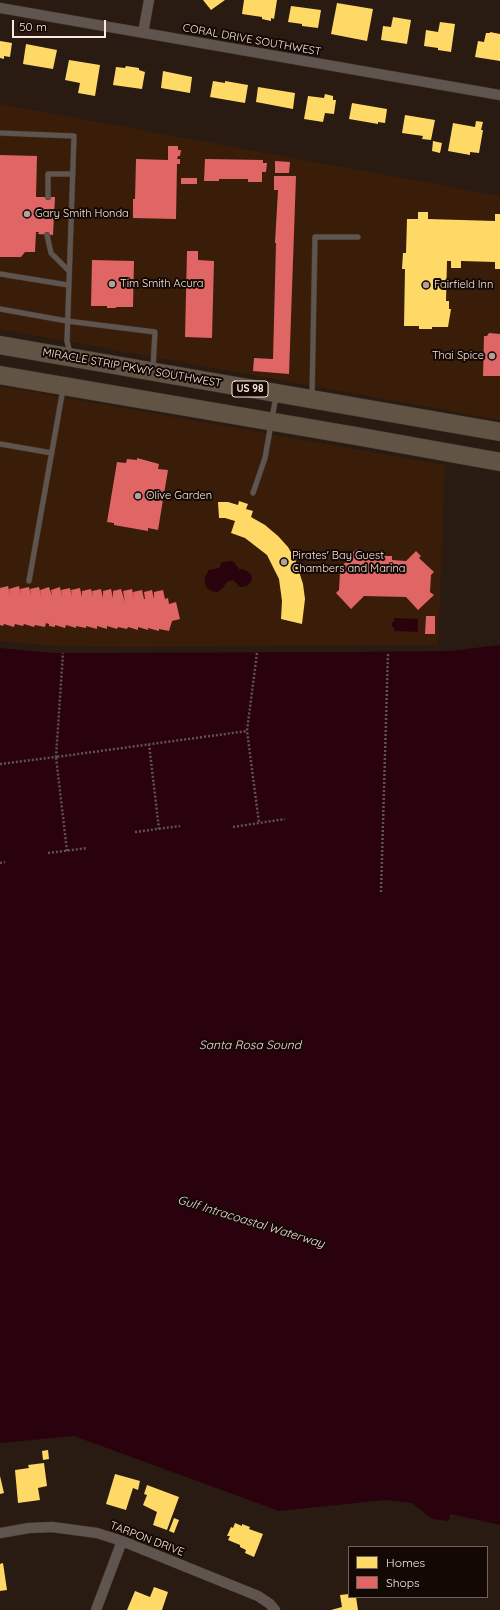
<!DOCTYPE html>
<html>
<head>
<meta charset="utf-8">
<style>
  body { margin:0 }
  #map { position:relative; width:500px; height:1610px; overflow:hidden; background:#291b12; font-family:Quicksand,sans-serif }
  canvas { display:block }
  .legend { position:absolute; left:348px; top:1546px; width:140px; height:52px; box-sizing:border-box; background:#130803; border:1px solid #70625b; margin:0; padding:5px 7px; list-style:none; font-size:12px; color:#fce9de }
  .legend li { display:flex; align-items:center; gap:8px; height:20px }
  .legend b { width:20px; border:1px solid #70625b }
  .scale { position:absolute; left:12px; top:20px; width:94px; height:18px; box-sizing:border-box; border:2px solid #fce9de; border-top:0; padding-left:5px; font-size:12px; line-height:14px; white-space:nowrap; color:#fce9de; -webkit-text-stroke:3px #130803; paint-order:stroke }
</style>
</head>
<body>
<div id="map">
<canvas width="500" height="1610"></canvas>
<ul class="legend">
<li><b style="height:11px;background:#ffd966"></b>Homes</li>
<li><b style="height:11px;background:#e06666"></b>Shops</li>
</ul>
<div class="scale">50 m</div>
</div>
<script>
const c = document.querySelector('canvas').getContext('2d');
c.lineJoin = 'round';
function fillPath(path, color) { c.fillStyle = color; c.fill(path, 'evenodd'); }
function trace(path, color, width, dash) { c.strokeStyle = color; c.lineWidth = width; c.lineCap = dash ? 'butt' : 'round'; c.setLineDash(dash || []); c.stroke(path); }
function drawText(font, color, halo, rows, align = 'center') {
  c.font = font + ' Quicksand,sans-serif'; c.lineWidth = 4; c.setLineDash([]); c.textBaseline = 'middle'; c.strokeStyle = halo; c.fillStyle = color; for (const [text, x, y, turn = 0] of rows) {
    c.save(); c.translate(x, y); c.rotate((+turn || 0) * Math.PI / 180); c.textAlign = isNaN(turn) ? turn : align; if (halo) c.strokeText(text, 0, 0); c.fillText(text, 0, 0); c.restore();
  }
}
const built = new Path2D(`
  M0 104 500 196V420L0 329Z
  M0 386 445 465 438 645 131 647 56 646 0 641Z`);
const water = new Path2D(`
  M231 561 234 562 239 569C256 570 256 587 240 587L233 580 227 582 222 589 217 592C203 591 202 579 209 570L219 568 222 562Z
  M394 618 418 619V632L394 631V627H392V622H394Z
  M500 645V1525L450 1514 449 1521 432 1519 412 1503 386 1500 279 1511 74 1436 0 1443V648L55 653 344 652 449 651Z`);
const homes = new Path2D(`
  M203 0H225L211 10Z
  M244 0H277L274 19 271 18V21L262 19V17L242 14Z
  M337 3 373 9 367 41 331 34Z
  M291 6 321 10 318 28 302 26V24L288 22Z
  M393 17 411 20 407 44 381 40 383 26 391 27Z
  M440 22 455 24 451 52 438 50V48L424 46 426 30 438 32Z
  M490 32 500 34V61L475 57 478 41 484 42 486 33H490Z
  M0 41 12 43 10 57 4 56V59L0 58Z
  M26 44 57 50 53 69 23 64Z
  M69 60 100 65 95 96 78 93 80 83 65 80Z
  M126 66 139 68V70L145 72 142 89 113 85 116 67 125 68Z
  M163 71 192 77 190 93 161 88Z
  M213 81 225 83V81L248 85 245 103 210 97Z
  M258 87 295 93 293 109 256 102Z
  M325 94 333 96V100H336L334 114 325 113 323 122 304 119 308 96 324 98Z
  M352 103 387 109 385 123 378 122V124L349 119Z
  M405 115 435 120 431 140 422 139 423 136 402 133Z
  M476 121 483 122 481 130H483L479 153 470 152V155L448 151 453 123 475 127Z
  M433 141 442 143 440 153 432 151Z
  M418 212H428V219L495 221V214H500V269H495V262L461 261V268H451V261H447L446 301H449V309H451L448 327H432V329H419V326H404L405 269H402L403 253H406L407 219H418Z
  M239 501 248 504 246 509 253 511 251 517 265 525 278 536 288 547 295 559 303 584 305 599 302 624 281 619 282 601 279 579 267 555 245 538 231 533 235 521 225 518H219L218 502H228L238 505Z
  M48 1450 49 1459 43 1460 42 1451Z
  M44 1463 47 1486 38 1488 40 1500 18 1503 15 1470 29 1468 28 1465Z
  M115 1474 140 1481 138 1490 133 1488 126 1510 106 1504Z
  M0 1476 4 1493 0 1494Z
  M147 1485 179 1497 167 1530 153 1525 157 1512 143 1505 147 1495 144 1494Z
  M174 1518 179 1520 174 1533 169 1531Z
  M235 1523 242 1526V1524L250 1527 249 1529 263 1534 254 1557 245 1553 246 1550 240 1547V1545L228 1540 230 1536H227L231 1527 233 1528Z
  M3 1563 7 1590 0 1591V1564Z
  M154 1587 168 1592 162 1610H127L135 1591 150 1597Z
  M349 1594V1597H356L358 1610H331L342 1607 340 1595Z`);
const shops = new Path2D(`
  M168 146H178V150H181L180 156H178L177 159H180V164H177L176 219 133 218V199H135L136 159 168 160Z
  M0 155 37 156 36 197H55L53 235 38 234 39 232H36L35 252H25L21 257H0Z
  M205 159 263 160V163H267L266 172H262V182H248V179H219V181H204Z
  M275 161 290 162 289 173H275Z
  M274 176H296L289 374 253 371 254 358 273 359 276 243H275L278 190H274Z
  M181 178H197V184H181Z
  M187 251H198V260L214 261 212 338 185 337Z
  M92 260 134 261 133 307H116V308H107V306H91Z
  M489 333 500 334V376H483L484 336H487Z
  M137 458 159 464 158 469 168 470 158 530 148 528V531L114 525V523L107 522 117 462 126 463 127 459 137 460Z
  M357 549 366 560H380V556H392V560L406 561 416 551 421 556 419 558 434 572 431 575 430 592 434 595 418 610 406 597 364 596 351 609 336 593 339 590 340 572 337 569 353 557 351 554Z
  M8 586 10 595 9 589 19 586 21 596 20 589 29 587 31 596 30 589 39 587 42 599 40 590 49 587 52 596 51 590 60 587 62 597 61 590 70 588 72 597 71 590 80 588 82 597V591L91 589 93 597 92 591 101 589 103 598V591L111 589 113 598V591L121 589 125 602 123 591 132 589 134 599 133 592 142 590 144 599H145L144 592 152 590 154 599V592L163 590 165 599 168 598 169 604 176 602 180 619 172 621 169 631 159 629V631L148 628V630L138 627V630L128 627 127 629 118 627 117 629 107 626V629L97 626V629L86 626V628L76 626V628L66 625 65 628 55 625V627L49 626V624L46 623 45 627 35 625 34 627 24 624 23 626 15 624 14 627 4 624 3 626 0 625V588Z
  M426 616H435V634H425Z`);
const path = new Path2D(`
  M257 653 247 731 259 823
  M149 744 159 829
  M0 764 56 757 63 653
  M233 827 285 819
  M135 832 180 826
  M67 851 56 757 247 731
  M48 853 87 848
  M0 863 5 862
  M381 892 388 652`);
const lane = new Path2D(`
  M0 133 74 136 67 341 70 353
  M48 197V174H73
  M47 235 51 253 69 271
  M0 274 68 285
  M0 309 67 321 155 332 153 368
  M312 397 315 237H358
  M0 444 52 453
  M253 493 265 458 276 396
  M29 581 63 389`);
const street = new Path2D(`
  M0 8 500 95
  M143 33 149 0
  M0 1533 29 1528 52 1527 97 1533 122 1541 258 1596 270 1604 275 1610
  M96 1610 122 1541`);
const highway = new Path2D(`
  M0 345 500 432
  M0 375 356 436 500 462`);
const markers = [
  [27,214,4,"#b2a197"],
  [112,284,4,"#b2a197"],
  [426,285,4,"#b2a197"],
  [492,356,4,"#b2a197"],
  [138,496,4,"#b2a197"],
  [284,562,4,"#b2a197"]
];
const shields = [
  [250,389,36]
];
const shieldNames = [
  ["US 98",250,389]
];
const streetNames = [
  ["CORAL DRIVE SOUTHWEST",252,40,10],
  ["MIRACLE STRIP PKWY SOUTHWEST",132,368,10],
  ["TARPON DRIVE",147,1539,21]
];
const poiNames = [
  ["Gary Smith Honda",35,214],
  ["Tim Smith Acura",120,284],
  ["Fairfield Inn",434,285],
  ["Thai Spice",484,356,"right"],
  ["Olive Garden",146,496],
  ["Pirates' Bay Guest",292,556],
  ["Chambers and Marina",292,569]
];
const waterNames = [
  ["Santa Rosa Sound",250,1045],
  ["Gulf Intracoastal Waterway",251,1222,17]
];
fillPath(built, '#391d08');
fillPath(water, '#2a020e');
fillPath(homes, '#ffd966');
fillPath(shops, '#e06666');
trace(lane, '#443932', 6);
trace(street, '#443932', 11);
trace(highway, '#443932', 19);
trace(path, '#5f554e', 2.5, [2, 2]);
trace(lane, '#60554e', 5);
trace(street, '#60554e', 10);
trace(highway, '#625445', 18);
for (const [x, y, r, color] of markers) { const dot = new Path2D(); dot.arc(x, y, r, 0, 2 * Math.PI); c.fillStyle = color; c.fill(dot); trace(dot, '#130803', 1.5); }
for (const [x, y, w] of shields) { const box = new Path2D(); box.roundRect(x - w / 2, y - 8, w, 16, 3); c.fillStyle = '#130803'; c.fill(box); trace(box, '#fce9de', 1); }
drawText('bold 10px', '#fce9de', null, shieldNames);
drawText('11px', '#fce9de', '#130803', streetNames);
drawText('11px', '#fce9de', '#130803', poiNames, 'left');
drawText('italic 12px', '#f5dadf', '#130803', waterNames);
</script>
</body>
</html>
